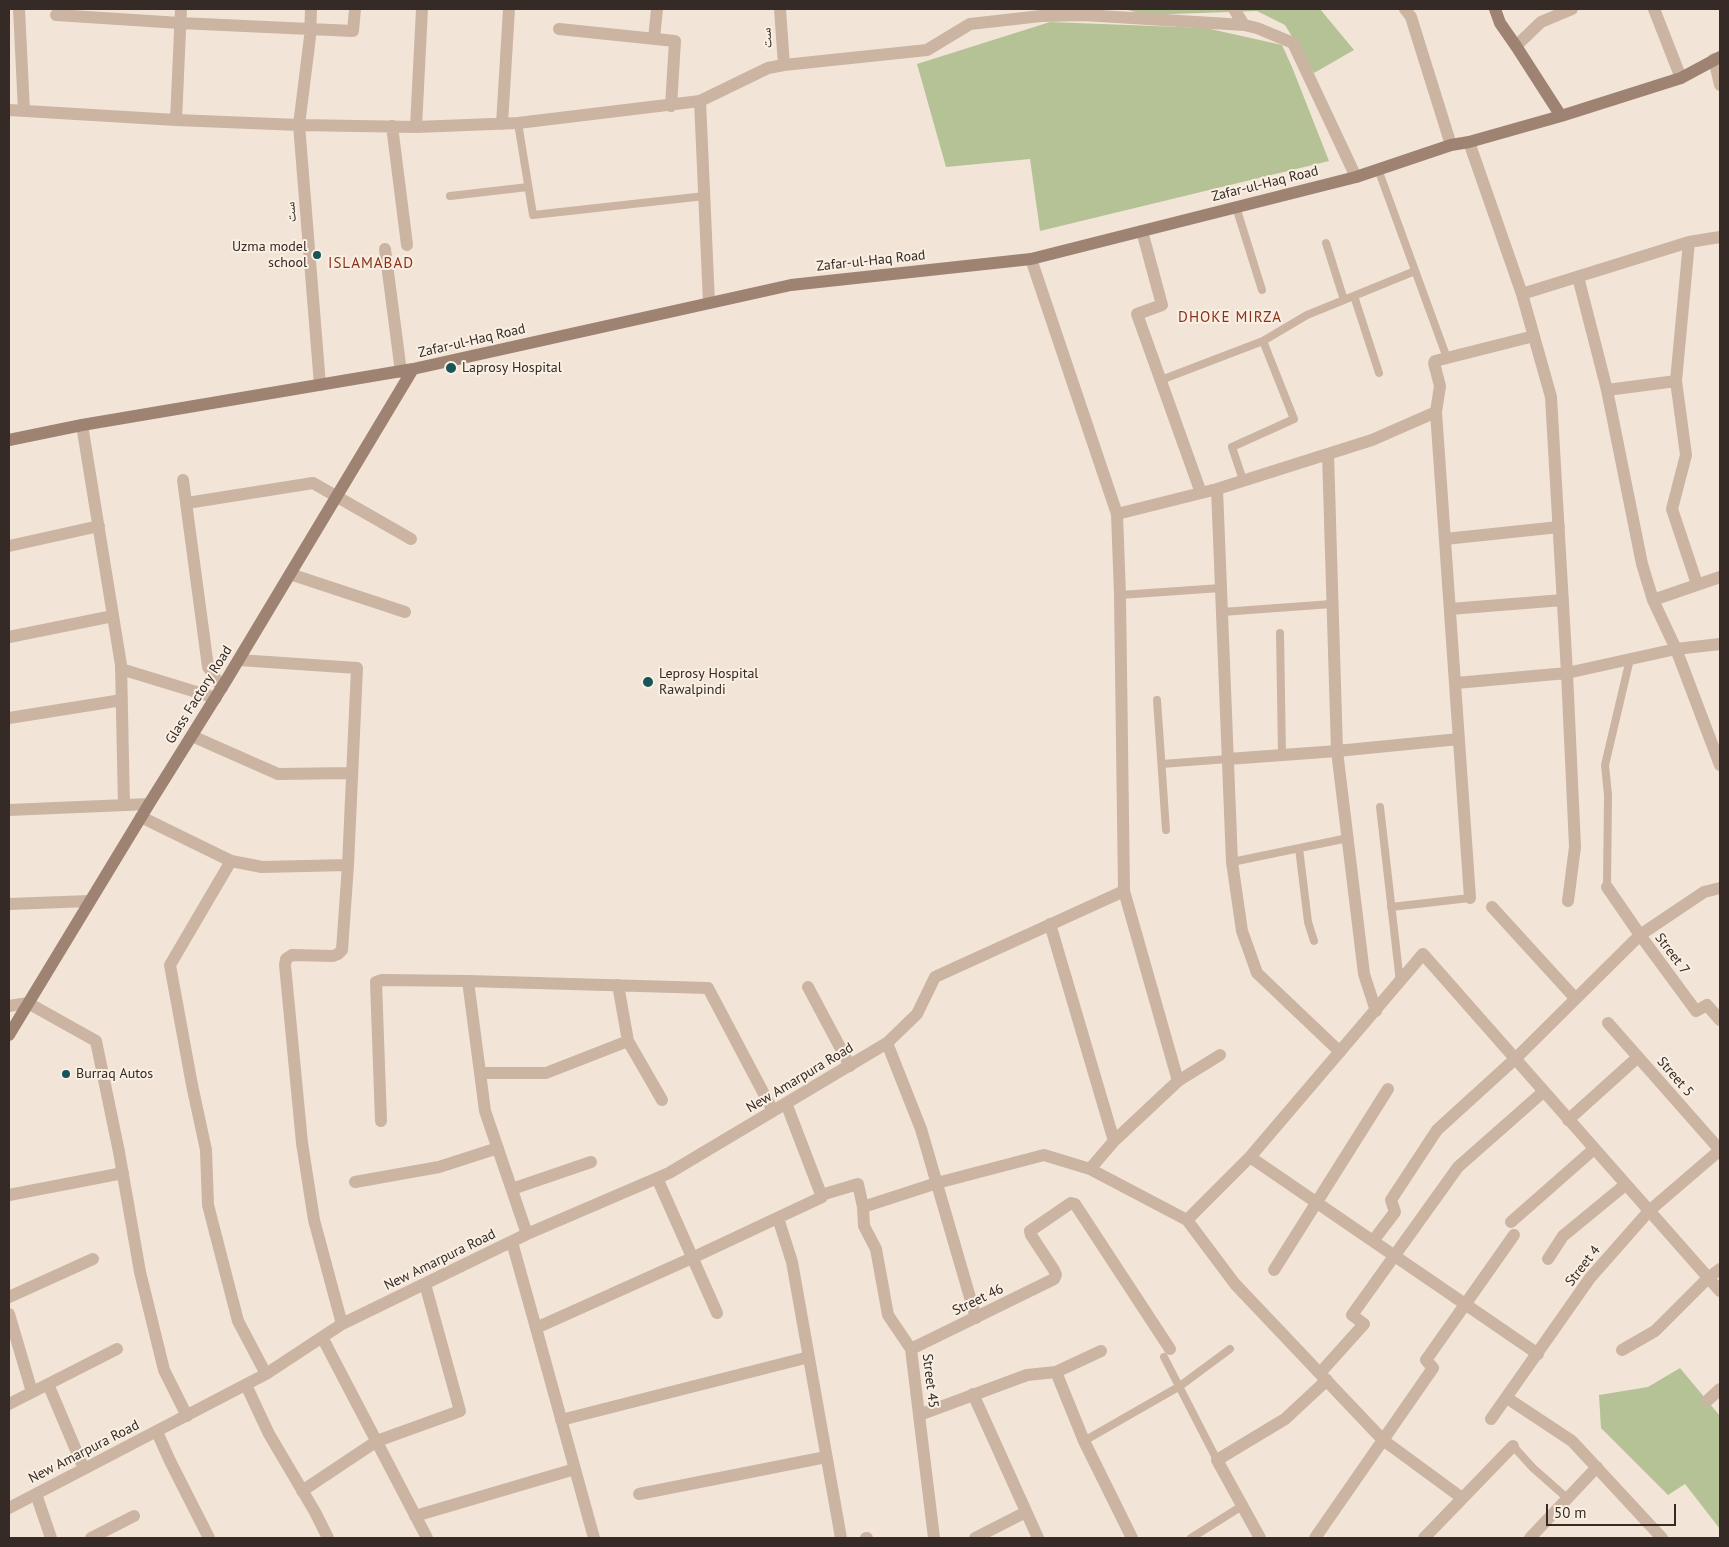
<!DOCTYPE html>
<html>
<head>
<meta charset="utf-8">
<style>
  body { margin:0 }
  #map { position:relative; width:1729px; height:1547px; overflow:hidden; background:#f2e5d7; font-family:"PT Sans",sans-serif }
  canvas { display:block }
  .frame { position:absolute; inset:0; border:10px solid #352a25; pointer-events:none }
  .scale { position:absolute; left:1546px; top:1504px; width:130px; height:22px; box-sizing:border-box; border:2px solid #352a25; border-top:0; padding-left:6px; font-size:15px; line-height:18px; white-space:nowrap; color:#352a25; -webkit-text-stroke:4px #faefe3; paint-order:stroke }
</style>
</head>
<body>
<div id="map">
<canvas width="1729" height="1547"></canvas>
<div class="frame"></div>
<div class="scale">50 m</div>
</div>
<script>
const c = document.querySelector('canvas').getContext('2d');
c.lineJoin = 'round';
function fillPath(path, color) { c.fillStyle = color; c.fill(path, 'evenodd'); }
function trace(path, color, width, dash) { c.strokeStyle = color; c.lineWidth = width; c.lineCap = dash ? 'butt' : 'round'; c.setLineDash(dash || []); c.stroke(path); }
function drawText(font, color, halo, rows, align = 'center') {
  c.font = font + ' "PT Sans","Noto Naskh Arabic",sans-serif'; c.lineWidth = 4; c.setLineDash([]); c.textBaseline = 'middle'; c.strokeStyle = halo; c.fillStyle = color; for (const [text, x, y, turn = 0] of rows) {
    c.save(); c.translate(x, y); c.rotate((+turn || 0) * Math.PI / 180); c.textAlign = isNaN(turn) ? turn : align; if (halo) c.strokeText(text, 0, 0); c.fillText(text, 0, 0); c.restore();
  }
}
const green = new Path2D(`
  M1125 9H1320L1354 50 1314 73 1285 25 1257 11 1144 15Z
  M1050 22 1206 28 1282 45 1292 67 1329 161 1040 231 1030 159 946 167 917 64Z
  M1680 1368 1720 1416V1529L1685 1484 1668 1495 1601 1428 1599 1395 1648 1387Z`);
const lane = new Path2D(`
  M518 123 533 215 705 196
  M1378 169 1447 358
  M450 196 528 187
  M1236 207 1262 290
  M1326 243 1344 300
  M1354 296 1379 373
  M1161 380 1263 341 1307 315 1415 271
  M1243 480 1232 447 1294 419 1263 341
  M1120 595 1221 588
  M1222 612 1332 604
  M1280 633 1282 755
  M1157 700 1166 830
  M1162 764 1228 759
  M1380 807 1400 982
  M1299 848 1308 922 1314 941
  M1232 862 1348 838
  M1607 887 1608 795 1605 765 1630 659
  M1391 907 1470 898
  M1164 1357 1217 1460
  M1084 1441 1180 1386 1230 1349
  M1513 1446 1533 1468 1567 1498
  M1191 1538 1242 1506`);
const street = new Path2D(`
  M19 9 24 111
  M311 9 310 37 299 125 320 385
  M780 9 784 65
  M1234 9 1244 25
  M1405 9 1411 17 1451 145
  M1654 9 1681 78
  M56 15 180 23 353 31 355 9
  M559 29 675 41 671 106
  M654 39 657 9
  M1516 46 1541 22 1572 9
  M1714 59 1720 85
  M700 101 709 303
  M9 110 176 120 299 125 416 127 518 123 700 101 768 68 784 65 927 50 970 24 1041 16 1084 15 1244 25 1257 28 1293 43 1356 177
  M176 120 181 9
  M502 124 509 9
  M392 126 407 245
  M416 127 422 9
  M1469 142 1522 294 1551 397 1567 673 1676 649 1720 644
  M1142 231 1162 305 1137 314 1201 493
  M1689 242 1676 381 1686 455 1672 509 1697 584
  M385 249 401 372
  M1031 259 1117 514 1217 489 1372 440 1436 412
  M1578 277 1607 390 1642 564 1653 600 1676 649 1720 765
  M1522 294 1689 242 1720 237
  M1607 390 1676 381
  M82 425 121 665 124 805
  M1328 454 1337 751 1364 974 1376 1011
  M183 480 208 667 222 688
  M1217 489 1232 862 1242 931 1257 973 1340 1052
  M187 503 313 483 411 539
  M1445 539 1559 527
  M9 546 99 526
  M290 574 405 612
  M1653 600 1720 577
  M1450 609 1563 600
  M9 637 113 616
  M239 660 357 668 348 865 342 950 338 954 333 956 292 955 286 959 285 965 302 1143 314 1220 342 1324
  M121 669 216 698
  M1456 683 1567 673 1575 847 1568 901
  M9 718 122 700
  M192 736 278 774 352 773
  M1228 759 1337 751 1459 739
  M9 810 149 804
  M141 817 231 861 170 965 192 1085 206 1150 208 1205 238 1321 266 1374
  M231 861 262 867 348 865
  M1607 887 1640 935 1696 1011 1707 1005 1720 1020
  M1124 891 1178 1081
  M1470 898 1436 412 1440 386 1434 363 1435 361 1534 336
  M9 904 90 901
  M1492 907 1575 998
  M1050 924 1114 1141
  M618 985 628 1041 662 1100
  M808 987 850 1066
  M9 1006 28 1003 96 1041 119 1152 140 1272 164 1370 187 1416
  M1608 1023 1720 1150
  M887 1043 921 1129 976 1318
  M480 1073H546L628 1041
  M1568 1120 1638 1057
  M381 1121 376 982 382 980 468 981
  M1250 1157 1538 1354
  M1090 1169 1114 1141 1178 1081 1220 1055
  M657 1178 717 1313
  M355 1182 439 1167 498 1148
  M512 1189 591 1162
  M9 1195 123 1173
  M821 1195 858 1184 863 1207 937 1183 1044 1155 1090 1169 1187 1220 1235 1284 1383 1440 1462 1498
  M863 1207 864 1226 876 1249 888 1315 911 1349 934 1538
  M778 1218 792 1262 841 1538
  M1187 1220 1250 1157 1423 954 1720 1291
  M1511 1222 1594 1149
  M527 1234 485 1111 468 981 708 988 773 1111
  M1373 1241 1395 1212 1391 1200 1437 1130 1515 1059 1640 935 1704 892 1720 888
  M512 1242 536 1328 692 1258 822 1197 786 1103
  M1548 1259 1563 1236 1625 1185
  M1274 1270 1388 1089
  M9 1297 93 1259
  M9 1314 32 1392
  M536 1328 594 1538
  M322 1337 427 1538
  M911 1349 1054 1279 1056 1275 1054 1270 1031 1235 1030 1231 1071 1203 1075 1204 1170 1349
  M1622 1350 1655 1331 1708 1278 1720 1269
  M1056 1372 1084 1441 1132 1538
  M1320 1373 1364 1324 1352 1315 1458 1167 1543 1092
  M48 1384 84 1469
  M246 1385 269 1434 315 1512 328 1538
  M973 1394 1038 1538
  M1507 1398 1572 1441 1662 1538
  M1708 1400 1720 1389
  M9 1404 117 1349
  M919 1415 1027 1375 1056 1372 1101 1351
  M1491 1419 1590 1278 1649 1211 1720 1150
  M561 1420 809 1357
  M157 1432 170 1461 209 1538
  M302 1491 377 1441 460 1411 425 1284
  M36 1494 51 1538
  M639 1494 826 1457
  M9 1508 266 1374 342 1324 527 1234 669 1173 887 1043 917 1014 935 977 1124 891 1120 595 1117 514
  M415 1516 575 1469
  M91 1538 134 1516
  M866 1538H867
  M975 1538 1026 1512
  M1260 1538 1217 1460 1285 1419 1327 1380
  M1315 1538 1433 1368 1426 1360 1514 1235
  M1424 1538 1513 1446
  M1530 1538 1597 1467`);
const secondary = new Path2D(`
  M1495 9 1500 23 1516 46 1561 116
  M9 440 82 425 413 369 791 285 1031 259 1356 177 1451 145 1469 142 1561 116 1681 78 1720 57
  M9 1035 149 804 227 679 413 369`);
const markers = [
  [317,255,5,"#185559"],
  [451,368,6,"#185559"],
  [648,682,6,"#185559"],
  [66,1074,5,"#185559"]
];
const streetNames = [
  ["ست",767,38,-94],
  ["Zafar-ul-Haq Road",1265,184,-14],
  ["ست",291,212,-95],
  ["Zafar-ul-Haq Road",871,261,-6],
  ["Zafar-ul-Haq Road",472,341,-13],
  ["Glass Factory Road",199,695,-58],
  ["Street 7",1672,954,53],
  ["Street 5",1675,1077,49],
  ["New Amarpura Road",800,1078,-31],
  ["New Amarpura Road",440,1260,-26],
  ["Street 4",1583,1266,-52],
  ["Street 46",978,1300,-26],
  ["Street 45",930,1381,83],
  ["New Amarpura Road",84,1452,-27]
];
const poiNames = [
  ["Uzma model",307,247,"right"],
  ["school",307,263,"right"],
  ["Laprosy Hospital",462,368],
  ["Leprosy Hospital",659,674],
  ["Rawalpindi",659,690],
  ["Burraq Autos",76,1074]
];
const neighbourhoodNames = [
  ["ISLAMABAD",371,264],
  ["DHOKE MIRZA",1230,318]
];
fillPath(green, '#b4c296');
trace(lane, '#cbb4a2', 8);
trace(street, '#cbb4a2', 12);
trace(secondary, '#9e8373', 12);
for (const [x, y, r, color] of markers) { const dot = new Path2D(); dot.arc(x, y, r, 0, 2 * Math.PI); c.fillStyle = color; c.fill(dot); trace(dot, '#faefe3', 2); }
drawText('14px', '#352a25', '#faefe3', streetNames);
drawText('14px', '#352a25', '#faefe3', poiNames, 'left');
c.letterSpacing = '1px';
drawText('15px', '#893219', '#faefe3', neighbourhoodNames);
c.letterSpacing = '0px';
</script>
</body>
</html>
